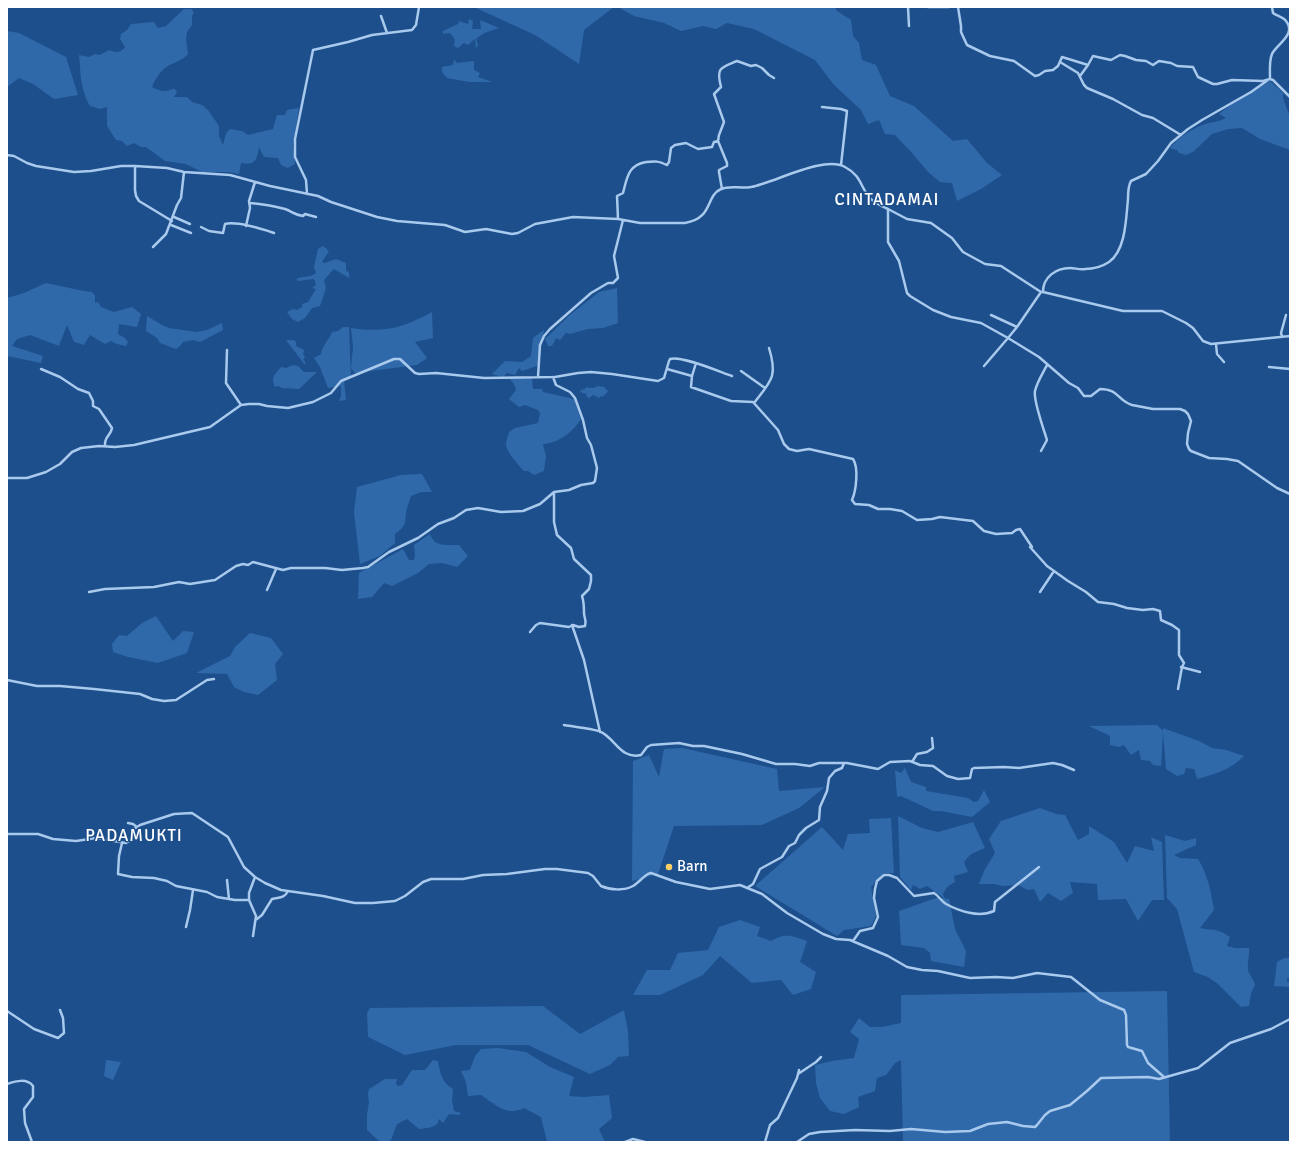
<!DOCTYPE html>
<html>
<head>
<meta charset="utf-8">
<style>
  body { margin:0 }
  #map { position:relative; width:1297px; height:1149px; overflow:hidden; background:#1c4f8c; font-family:Signika,sans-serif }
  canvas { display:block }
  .frame { position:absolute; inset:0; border:8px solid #fff; pointer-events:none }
</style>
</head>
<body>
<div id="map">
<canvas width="1297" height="1149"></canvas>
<div class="frame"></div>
</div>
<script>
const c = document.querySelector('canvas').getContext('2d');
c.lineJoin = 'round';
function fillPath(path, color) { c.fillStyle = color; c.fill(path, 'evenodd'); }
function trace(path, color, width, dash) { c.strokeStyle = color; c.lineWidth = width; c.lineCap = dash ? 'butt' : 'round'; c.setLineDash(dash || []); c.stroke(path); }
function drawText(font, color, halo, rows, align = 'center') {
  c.font = font + ' Signika,sans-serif'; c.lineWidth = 3; c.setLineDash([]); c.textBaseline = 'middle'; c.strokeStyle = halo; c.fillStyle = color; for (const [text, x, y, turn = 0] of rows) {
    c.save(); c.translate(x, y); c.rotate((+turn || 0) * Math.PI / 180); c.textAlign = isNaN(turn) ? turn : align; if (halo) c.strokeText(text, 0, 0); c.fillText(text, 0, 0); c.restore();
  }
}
const green = new Path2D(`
  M474 7H614L584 30 579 64 535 35Z
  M618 7H835L837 11 851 20 853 36 859 43 862 60 876 65 890 96 914 106 953 141 967 139 987 163 1002 175 981 189 957 201 952 183 940 182 928 172 912 153 895 135 885 134 879 120 868 124 861 110 834 85 815 60 754 29 727 23 716 29 703 26 681 31 664 23 634 16Z
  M184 9H191L194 12 192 16V25L187 32 186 39 188 54C182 61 175 62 168 66 161 70 155 79 152 87 156 89 160 91 165 91 169 91 170 89 175 89L177 92 174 97H187L192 102 202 105 208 110 219 126V136L223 145 226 133 230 129 242 131 248 135 273 129 277 115H285L287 110 299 108 293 145 295 164 288 168 281 165 278 158 264 157 259 147C257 159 256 166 241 163L239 174 229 172H202L186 164 165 161 146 147H141L134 143 127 146 122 141 116 140 107 126V107L100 109 90 106C80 88 81 75 79 55L89 57 95 54 100 55 109 50C116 53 121 53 125 47L120 39 121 34 127 30 131 24 154 22 158 28 166 26Z
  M469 19 473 21 472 29H481L480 20 499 28 484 33 476 39 478 45 476 49 475 39 468 45 464 43 458 48 454 46 455 40 450 33 443 34V31L458 24 459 21 468 24Z
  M7 31 19 33 66 57 78 95 54 99 33 84 19 78 7 87Z
  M454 59 457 63 474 61V70L480 73 478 77 492 82H469L447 78 442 72V67L453 65Z
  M1270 81 1283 93V98L1290 117V150L1260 139 1242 128 1228 129 1212 134 1193 152 1186 155 1179 153 1177 150 1170 148C1178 138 1193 128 1205 124 1212 122 1219 122 1226 118L1219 114 1232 104Z
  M323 246 329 251 322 262 325 263 336 259 346 263V271L349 272V278L334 269 324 280 326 288 320 306 312 308 305 318 298 322 292 319 287 312 293 309 297 310 302 307V304L308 302 316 289 312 288 316 285 314 279 298 281 296 279C303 276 310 278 316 273L314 267 318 249Z
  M46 283 84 291 92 292 95 296V303L98 302 101 307 114 312 132 307 141 314 137 327 119 324 118 334 125 338 128 342 126 346 117 344 111 341 105 344 90 335 84 345 74 342 67 325 59 346 30 335 17 339 12 346 43 356 41 363 7 356V298L24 293Z
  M617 288 618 323 603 328 588 329 570 334 566 333 560 340 556 338 552 346H548L545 339 571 314 599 292Z
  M432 312 433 338 415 342 427 358 417 365 355 373 351 368 353 347 351 328C384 333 403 328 432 312Z
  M147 316 162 325 169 328 197 332 207 330 222 323 223 330 200 342 193 340 183 342 180 346 176 349 160 343 157 338 146 331Z
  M343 327H349L351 378 344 380 346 400 339 401 341 396V386L328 388 320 367 314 358 321 354C323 344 329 340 332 332L338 331Z
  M544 330 539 359 537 366 522 371 519 368 515 375 507 373 503 377 492 374 505 361 522 362 531 356 533 338Z
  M286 340H294L296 342V346L304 350 303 354 305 357 303 360 305 361V365Z
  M293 365 298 366 304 372H317L299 389 282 388 279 386 275 387C270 378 275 374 281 367L286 368Z
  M509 378H532L533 389H542L543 392 574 399 581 419C573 432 559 443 543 444L546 456 544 471 534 475 528 471H524C520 467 506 451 506 445 506 441 508 436 509 432L515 428 538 423 540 413 538 410 525 405 519 407 509 399 516 390 514 384Z
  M597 386 605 387 606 390H608L607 393 604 395 603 397 601 396 599 398 593 395 589 398 586 396 587 394 580 392 581 390 585 389 586 387C590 388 595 389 597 386Z
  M422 474 432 492H421L411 496C410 500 408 504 407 508 404 522 408 525 395 534V543L380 556 360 564 354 512 357 487 401 475Z
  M430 534C434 547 446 545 459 545L468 556 457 567 442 563 429 564 418 573 392 586 384 583 372 597 358 599 359 573 403 549 409 560H414L415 555 414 545Z
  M156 616 173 641 183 631 194 632 187 653 158 663 128 657 113 652 112 644 119 635 127 636 142 623Z
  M250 633 271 638 283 654 275 664 277 680 258 695 244 692 234 687 227 674 196 673 230 656 235 647Z
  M1157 725 1163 731V728L1199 741 1212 748 1226 750 1244 756C1232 769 1213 775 1197 779L1194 769 1186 768 1184 774 1177 776 1166 769 1163 732 1161 766 1153 765 1150 761 1141 760 1139 750 1131 755 1124 745 1119 747 1110 745V736L1089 726Z
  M682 748 777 769 779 791 825 787 799 808 762 825 674 826 658 874 632 881 633 761 649 755 659 777 664 749Z
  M905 768 911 782 926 787V791L968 798 974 802 978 801 984 790 990 802 972 817 941 811H933L901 796 897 797 895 770 901 773Z
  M1040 808 1056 814 1065 815 1078 840 1089 834V826L1114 842 1127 863 1135 846 1154 851 1151 837 1162 842 1164 900H1152L1138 921 1126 899 1098 900 1097 884 1070 882 1073 893 1061 901 1048 893 1040 902 1034 889 1028 890 1018 885 1003 886 994 884H979L984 871 995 853 989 839 1001 821Z
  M898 816 922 828 938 832 973 822 985 848 971 854 964 862 968 872 954 876 955 882 947 887 943 894 945 899H949L955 929 966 951 964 967 931 961 930 953 924 948 901 945 899 911 936 898H944L927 886 920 889 913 885 911 890 900 877Z
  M891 818 894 873H884L871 887 876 916 871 926 844 930 837 936 755 886 822 827 843 850 848 834 870 833 869 819Z
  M1165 835 1185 841 1196 838V845L1174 855 1180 858 1198 859C1208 875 1211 892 1214 910L1200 928C1215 931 1217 928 1230 937L1227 946 1235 948H1249C1250 956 1246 965 1249 973 1251 977 1254 980 1255 985L1251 993 1249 1006 1241 1007 1218 984 1208 977 1194 972 1177 909 1167 898Z
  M740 920 760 927 757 936 771 941C785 932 793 936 807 941L800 962 816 972 811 989 793 995 781 980 752 983 720 956 703 975 660 995H633L647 970H670L678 953 708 950 719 927Z
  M1284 958H1290V977L1287 979V982L1290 983V987L1274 986 1277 962Z
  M1167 991 1170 1142H903L901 1060 895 1063 886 1075 877 1078 875 1091 858 1097 859 1107 844 1114 830 1111 820 1098 816 1083 815 1065 832 1061 854 1058 859 1039 850 1032 859 1018 870 1027H882L901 1023V995Z
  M543 1006 580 1034 624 1010 628 1032 629 1056 618 1057 610 1065 590 1074 528 1045H456L405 1055 368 1037 367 1013 370 1008Z
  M498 1048 526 1052 550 1067 574 1077 569 1096 583 1097 609 1095 612 1118 599 1129 605 1142H547L541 1117 524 1108C506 1117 495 1104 481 1095L468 1096 466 1082 461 1071 470 1070 475 1056 481 1049Z
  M106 1060 121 1062 113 1080 104 1076Z
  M433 1060 438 1061C440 1073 442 1083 453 1089L452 1100 454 1111 461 1113 459 1115 449 1114 443 1123 439 1119C438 1128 427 1128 419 1129L407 1119 397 1124 391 1140 386 1142H380L367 1130V1115L369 1102 368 1094 369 1089 385 1079H397L396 1084 398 1086 402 1085 412 1070H425Z`);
const minor = new Path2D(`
  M908 7 909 26
  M928 7H949
  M958 7 961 26V32L967 45 990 56 1014 61 1035 76 1039 75 1045 71 1053 70 1058 66 1062 57 1088 65 1093 56 1111 60 1120 55 1125 56 1136 60 1146 61 1153 65 1159 61 1171 63 1177 66 1193 67 1198 77 1213 84H1217L1232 80 1263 81 1270 79 1273 80 1290 97
  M381 16 387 33
  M1060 62 1078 73 1084 85 1087 88 1113 99 1142 115 1153 118 1181 135
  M1080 76 1088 65
  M1270 79C1270 71 1269 61 1272 54 1277 44 1297 34 1286 21 1283 17 1277 16 1273 13L1272 7
  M822 107 841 109 847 111 841 165
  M718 141 719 135 724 122 714 94 721 87C716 68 720 68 737 61L751 66 756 65 762 68 769 75 774 78
  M7 155 14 156 27 163 36 166 74 172 91 171 121 166H135L167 168 184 172 230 175 270 186 318 196 331 202 377 217 397 221 445 225 465 232 486 229 512 234 518 233 535 224 573 217 618 219 640 223H685C714 218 705 196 721 189 731 185 741 189 751 187 774 183 824 155 845 167 862 176 860 187 870 198 874 203 881 206 888 209V242L899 261 907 293 910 296 933 310 951 317 981 323 1008 338 1017 327 1041 292H1043L1123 311H1162L1186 323 1193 328 1203 341 1211 344 1290 336
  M135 166V190L136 196 139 201 172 221
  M307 194 306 180 295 157V139L313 50 348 42 372 35 412 30 416 25 419 7
  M250 203C262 204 274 206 285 209 291 211 295 215 303 216L305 214 316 217
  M888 209 907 219 931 223 952 238 963 252 985 264 1001 266 1041 292
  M174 217 190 224
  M618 219 617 196 623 193C627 178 628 165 646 162 656 161 658 161 667 165L669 162 671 148 675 145 686 143 698 149 712 147 714 142 718 141 727 163V166L719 170V172L722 189
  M171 225 191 233
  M246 226 250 208 249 201 255 182
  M201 227 209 231 223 233 225 224C237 221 262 229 274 233
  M153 247 166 234 177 205 181 198 184 172
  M1043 292C1043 277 1056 268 1070 268 1075 268 1080 270 1085 269 1093 269 1103 266 1109 262 1126 250 1126 218 1128 199 1128 193 1128 186 1131 181L1146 174 1158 161 1171 143 1188 129 1202 120 1251 92 1268 80
  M991 315 1017 327
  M1282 336 1281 333 1286 315
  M1216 344 1217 354 1224 362
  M227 350 226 383 241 405
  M984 366 1008 338 1039 357 1069 383 1078 388 1084 396H1091L1100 389C1119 389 1117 400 1132 405L1153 409H1180L1185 411 1188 414 1191 421 1188 433 1187 444 1189 449 1191 451 1209 458 1227 459 1238 461 1277 488 1290 494
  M1269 367 1290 369
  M41 369 60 377 78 389 89 393 93 401V406L99 409 112 428C111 436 104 436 105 446
  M667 369 692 376 691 387 731 401 753 402 778 430 784 444 789 449 797 451 809 449 853 459C859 468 856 491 852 500L855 504 869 505 878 509H890L902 511 917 520 932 519 940 517 973 521 984 531 996 534 1012 533 1016 530 1020 529 1032 547
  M741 371 765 388
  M692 376 696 363
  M538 377 540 345 544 336 550 329 591 293 608 283H613L618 278 614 256 623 220
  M754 403C771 381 778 377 769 348
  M1041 451 1047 440C1044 430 1033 400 1035 391 1037 382 1043 373 1047 365
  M7 478H27L46 472 60 464 72 452 81 448 99 446 115 447 134 445 210 427 241 405 249 404H259L267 406 288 408 313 402 331 393 341 381 394 359H400L415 373 419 374 436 373 484 378 555 377 578 373 591 372 612 374 658 381 664 378 669 361 670 359C681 355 720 372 732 376
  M1030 547 1047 566 1068 581 1086 592 1098 602 1114 604 1127 608 1143 610 1153 609 1160 611 1161 620 1172 625 1179 630V655L1184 663 1182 667 1178 689
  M267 590 276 569
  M89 592 105 589 154 587 179 582 190 584 215 580 236 566 243 564 248 565 253 562 283 570 291 568H325L342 570 363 568 368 567 389 552 418 538 438 524 454 518 466 510 478 508 501 512 523 511 540 504 554 492
  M1040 592 1054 571
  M572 625 584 660 600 732
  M530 632 536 625 540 623 569 627 573 625 579 627 585 626C587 620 584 618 584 613 584 606 584 602 582 596L589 589 591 581V575L574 559 571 548 557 535 554 522V492L569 490 581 485 593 483 595 481 597 468 591 445 587 438 583 420 575 398 570 392 556 385 553 377
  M1181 667 1200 672
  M7 680 37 686H60L94 689 140 694 152 699 164 701 176 700 207 680 214 679
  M564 725C575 727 588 728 599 731 615 737 620 760 641 755L647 747 651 745 679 743 693 746H704L742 754 776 764H795L810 766 819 763H847L878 769 890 762 910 761 920 765 933 766 947 776 958 779 970 778 972 769 974 768 1004 767 1019 768 1053 763 1062 765 1074 770
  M912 762 917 754 927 752 933 748 932 738
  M128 823 133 824 137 827
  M7 834H38L53 839 76 841 96 838 126 843 131 840 134 829 140 825 174 814 192 813 228 837 244 867 255 877 265 883 281 890 323 896 355 903H373L395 901 405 896 423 882 431 879H463L483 875 507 874 545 869H557L588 873 593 876 601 886C610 890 624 891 633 886 638 883 643 877 648 874L651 873 676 882 710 889 740 885 762 894 787 913 823 934 836 939 850 940 888 956 907 967 922 970 938 971 970 978 996 977 1013 978 1037 973 1071 977 1100 1000 1124 1010 1126 1015 1127 1045 1128 1047 1142 1051 1148 1063 1164 1077
  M122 843 119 856 118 874 132 877 154 878 167 881 176 886 207 892 217 897 235 900H249
  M227 880 229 899
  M747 888 753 884 760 869 782 857 789 846 795 843 799 835 806 828 819 820 820 807 827 791 829 778 835 771 842 768 844 763
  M257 919 262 915 272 899C279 897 284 899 288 891
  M186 927 190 910 193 890
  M253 936 256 916 249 900V893L255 877
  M853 941 860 931 873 928 878 917 874 898 875 889 877 881 884 875H889L897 878 914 896 934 893C939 896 941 901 946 904 959 911 979 918 994 911L995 902 1039 867
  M7 1011 34 1029 58 1038 64 1033 63 1018 60 1010
  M798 1074 816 1062 821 1057
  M7 1084C16 1081 27 1078 33 1086V1097L24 1109 25 1123 32 1142
  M625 1142 633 1139 645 1142
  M765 1142 770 1125 778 1118 797 1078 799 1070
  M797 1142 809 1134 820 1132 855 1130 890 1131 911 1129 945 1132 970 1131 988 1124 1007 1122 1023 1126 1035 1127 1037 1125 1045 1115 1050 1111 1070 1105 1087 1091 1101 1078 1148 1077 1159 1079 1198 1068 1230 1043 1271 1029 1290 1019`);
const markers = [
  [669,867,4,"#fdcf67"]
];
const poiNames = [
  ["Barn",677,867]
];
const quarterNames = [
  ["CINTADAMAI",887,201],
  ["PADAMUKTI",134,837]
];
fillPath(green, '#3069aa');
trace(minor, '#a9c9ed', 2.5);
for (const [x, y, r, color] of markers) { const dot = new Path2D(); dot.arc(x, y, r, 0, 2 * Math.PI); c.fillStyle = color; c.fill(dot); trace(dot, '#1c4f8c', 1.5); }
drawText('15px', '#fff', '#1c4f8c', poiNames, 'left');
c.letterSpacing = '1px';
drawText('17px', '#fff', '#1c4f8c', quarterNames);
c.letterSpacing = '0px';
</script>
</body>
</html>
